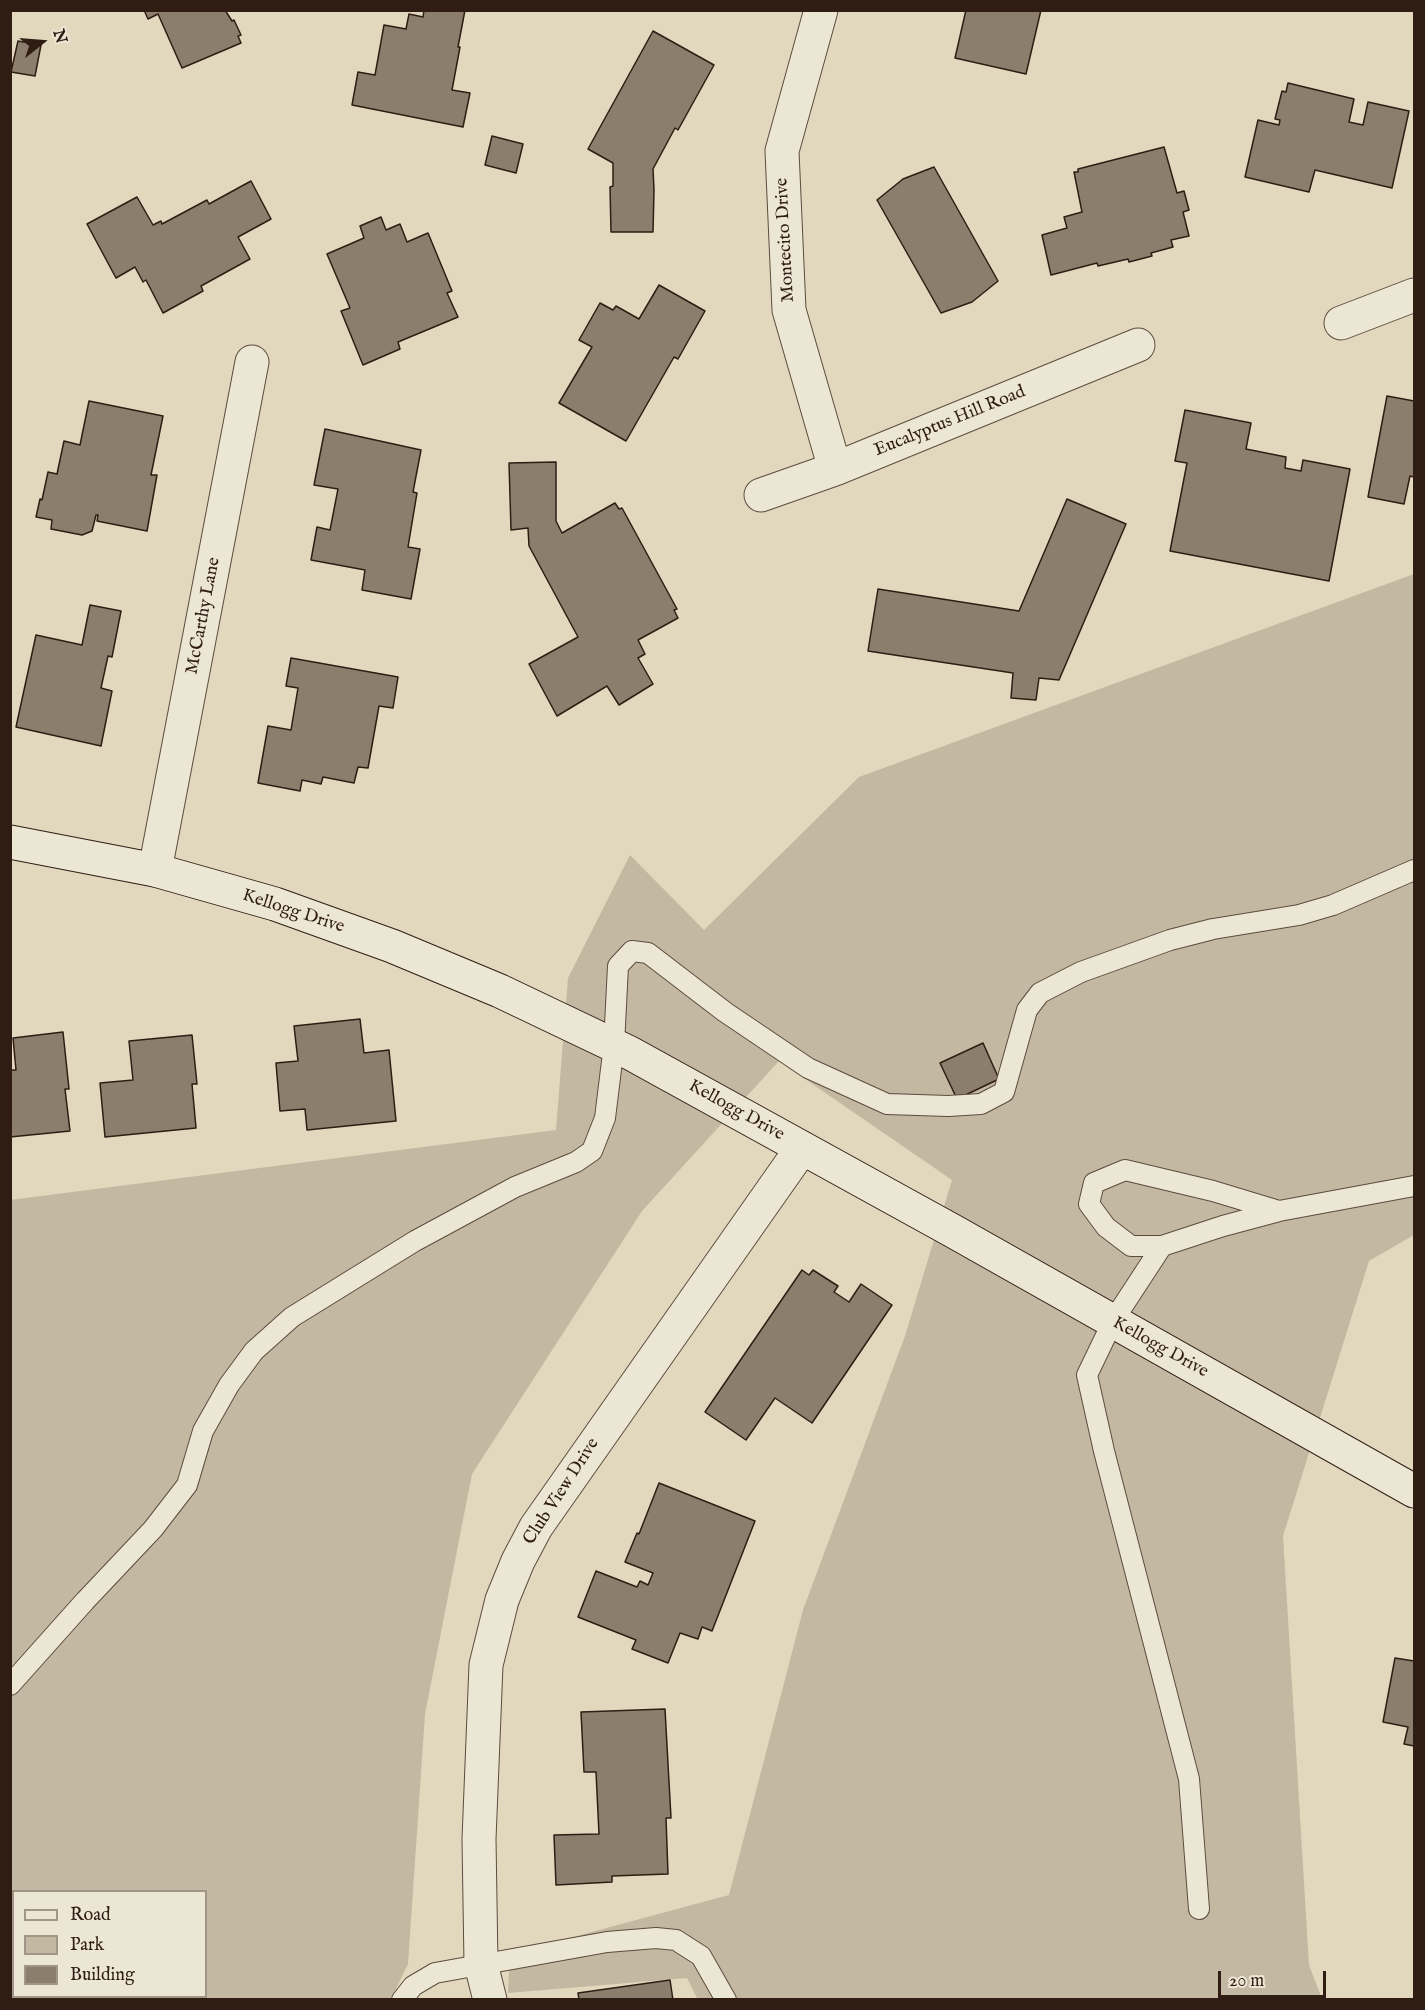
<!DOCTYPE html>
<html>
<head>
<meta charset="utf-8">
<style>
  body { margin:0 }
  #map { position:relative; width:1425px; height:2010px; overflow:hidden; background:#e1d8be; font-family:"IM FELL English",serif }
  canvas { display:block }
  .frame { position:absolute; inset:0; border:12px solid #2f1d14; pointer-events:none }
  .legend { position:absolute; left:12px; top:1890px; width:195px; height:108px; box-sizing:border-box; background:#ece6d5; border:2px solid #a09688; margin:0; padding:8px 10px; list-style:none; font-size:18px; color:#2f1d14 }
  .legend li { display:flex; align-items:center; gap:12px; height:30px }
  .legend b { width:30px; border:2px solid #a09688 }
  .north { position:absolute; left:12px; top:12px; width:60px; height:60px; -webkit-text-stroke:4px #ece6d5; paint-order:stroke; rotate:73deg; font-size:16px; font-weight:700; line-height:24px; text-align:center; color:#2f1d14 }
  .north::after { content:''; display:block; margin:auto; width:21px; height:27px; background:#2f1d14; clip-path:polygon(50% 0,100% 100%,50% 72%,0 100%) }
  .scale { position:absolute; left:1218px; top:1971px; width:108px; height:27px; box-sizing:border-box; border:3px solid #2f1d14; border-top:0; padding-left:8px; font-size:18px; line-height:21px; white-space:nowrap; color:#2f1d14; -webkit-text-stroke:4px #ece6d5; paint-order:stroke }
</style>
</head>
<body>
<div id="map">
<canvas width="1425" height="2010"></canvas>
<div class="frame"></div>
<ul class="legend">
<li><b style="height:8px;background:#ece6d5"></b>Road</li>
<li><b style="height:16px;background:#c3b8a1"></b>Park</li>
<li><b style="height:16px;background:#8c7e6c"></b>Building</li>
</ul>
<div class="north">N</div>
<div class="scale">20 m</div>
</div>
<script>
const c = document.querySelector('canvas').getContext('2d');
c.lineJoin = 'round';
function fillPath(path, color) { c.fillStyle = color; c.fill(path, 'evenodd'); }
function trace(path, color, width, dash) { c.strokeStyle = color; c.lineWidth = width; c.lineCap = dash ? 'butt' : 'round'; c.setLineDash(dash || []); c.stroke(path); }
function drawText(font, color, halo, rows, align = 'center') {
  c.font = font + ' "IM FELL English",serif'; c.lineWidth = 4.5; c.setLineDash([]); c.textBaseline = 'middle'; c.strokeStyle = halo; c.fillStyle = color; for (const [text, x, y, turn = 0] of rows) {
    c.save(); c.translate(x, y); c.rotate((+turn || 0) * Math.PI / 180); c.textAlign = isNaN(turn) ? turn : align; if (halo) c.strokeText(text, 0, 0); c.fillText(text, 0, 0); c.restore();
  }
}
const green = new Path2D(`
  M1414 574V1235L1369 1261 1283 1536 1309 1965 1322 1999 698 2000 687 1978 508 1993 510 1954 729 1895 803 1610 905 1336 952 1180 779 1061 642 1211 472 1474 425 1714 408 1964 391 1999H11L10 1200 556 1130 568 978 630 855 704 930 859 777ZM14 1892H206V1996H14Z`);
const building = new Path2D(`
  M144 10H225L232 21 234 20 241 35 238 36 241 43 182 68 158 14 148 19Z
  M424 10H465L458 47H460L452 90 470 93 463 127 352 105 358 72 375 75 384 25 406 29 409 14 423 17Z
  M966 10H1041L1026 74 955 58Z
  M653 31 714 65 678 130 675 128 653 169 654 190 653 232H611L610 187 613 186V163L588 149Z
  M18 41 41 45 35 76 11 72Z
  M1288 83 1354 99 1349 122 1363 125 1368 102 1409 111 1392 188 1315 170 1309 192 1245 177 1258 120 1279 125 1280 120 1275 119 1282 91 1286 92Z
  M492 136 523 144 516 173 485 165Z
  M1164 147 1177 193 1184 191 1189 210 1183 212 1189 236 1171 240 1173 247 1151 253 1152 256 1129 262 1128 259 1098 266 1097 263 1051 275 1042 235 1067 228 1064 217 1082 212 1074 172H1078V169Z
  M934 167 998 281 972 302 941 313 877 200 903 179Z
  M251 181 271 219 238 237 250 259 201 286 203 291 163 313 146 280 143 282 135 267 116 278 87 224 137 197 153 225 161 221 162 224 207 200 209 204Z
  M381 217 386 230 400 224 407 242 428 233 452 291 447 293 458 317 398 342 400 349 363 365 341 311 350 308 327 254 364 238 360 226Z
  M659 285 705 311 678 359 674 357 626 441 559 403 592 347 579 340 600 303 613 310 616 306 639 319Z
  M1387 396 1414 401V477L1410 476 1404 504 1368 497Z
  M89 401 163 416 151 475H157L147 531 97 521 98 515H96L92 531 82 535 51 529 52 520 36 517 40 499 42 500 48 472 57 474 64 441 80 445Z
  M1185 410 1251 423 1246 449 1286 457 1285 468 1301 471 1303 460 1350 469 1329 581 1170 551 1187 463 1175 461Z
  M325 429 421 450 413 492 417 493 408 547 420 549 411 599 362 590 365 570 311 560 317 527 330 530 338 489 314 485Z
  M556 462V521L562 533 615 503 619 509 622 508 677 609 674 610 678 618 638 640 645 654 638 658 653 684 619 705 607 686 557 716 529 664 578 637 529 546 528 528 511 530 509 463Z
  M1067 499 1126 524 1059 680 1039 678 1036 700 1011 698 1013 673 868 651 878 589 1019 611Z
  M90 605 121 611 112 657 108 656 101 688 112 691 101 746 16 727 36 635 82 645Z
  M291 658 398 677 393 708 379 706 368 768 358 767 354 783 323 777 321 784 302 780 300 791 258 783 268 726 291 730 298 688 286 686Z
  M360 1019 364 1053 389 1050 396 1121 307 1130 305 1109 280 1111 276 1063 298 1061 294 1026Z
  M63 1032 69 1089H65L70 1131 10 1137V1070H16L13 1038Z
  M192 1035 197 1084H192L196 1128 105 1137 100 1083 133 1080 129 1041Z
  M983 1043 999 1079 957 1099 940 1063Z
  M802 1270 809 1275 813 1270 838 1286 834 1292 849 1302 861 1284 892 1305 812 1423 775 1398 746 1440 705 1412Z
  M659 1483 755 1521 712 1631 702 1627 698 1639 680 1633 668 1663 632 1649 636 1640 578 1617 596 1571 637 1587 640 1581 648 1585 653 1573 625 1562 637 1533 639 1534Z
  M1395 1658 1414 1661V1746L1404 1744 1408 1727 1383 1722Z
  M665 1709 671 1818H666L668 1874 612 1876V1882L556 1885 554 1835 599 1834 596 1772H584L581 1712Z
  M670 1980 673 2000H579L578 1993Z`);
const service = new Path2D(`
  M1162 1246H1131L1106 1227 1089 1204 1094 1183 1125 1170 1213 1191 1279 1211
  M10 1685 85 1601 153 1529 187 1485 203 1431 229 1385 254 1351 292 1317 415 1241 515 1187 576 1162 592 1151 605 1118 614 1045 618 966 632 951 648 953 725 1012 808 1068 887 1104 948 1106 981 1104 1004 1092 1027 1010 1040 993 1081 972 1170 940 1213 929 1299 915 1333 905 1414 870
  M1199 1909 1189 1779 1104 1451 1087 1375 1113 1321 1162 1246 1223 1226 1279 1211 1414 1186
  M402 2000 413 1986 435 1973 607 1942 656 1938 676 1940 701 1956 726 2000`);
const minor = new Path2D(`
  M821 10 782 151 789 310 835 469
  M1341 323 1414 295
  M761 495 835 469 1138 345
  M155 870 252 362
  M490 2000 481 1964 479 1839 486 1665 502 1600 518 1561 536 1527 802 1148`);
const secondary = new Path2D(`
  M10 842 155 870 275 904 392 946 500 991 630 1053 953 1231 1414 1491`);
const streetNames = [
  ["Montecito Drive",786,240,-93],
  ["Eucalyptus Hill Road",950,422,-22],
  ["McCarthy Lane",204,616,-79],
  ["Kellogg Drive",293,912,18],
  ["Kellogg Drive",736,1111,29],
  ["Kellogg Drive",1160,1348,29],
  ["Club View Drive",562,1492,-57]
];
fillPath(green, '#c3b8a1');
fillPath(building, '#8c7e6c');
trace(building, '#2f1d14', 1.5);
trace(service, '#5c4c3e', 22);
trace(minor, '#5c4c3e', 35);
trace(secondary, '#2f1d14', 35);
trace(service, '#ece6d5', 20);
trace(minor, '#ece6d5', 33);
trace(secondary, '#ece6d5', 33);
drawText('18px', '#2f1d14', '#ece6d5', streetNames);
</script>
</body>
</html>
